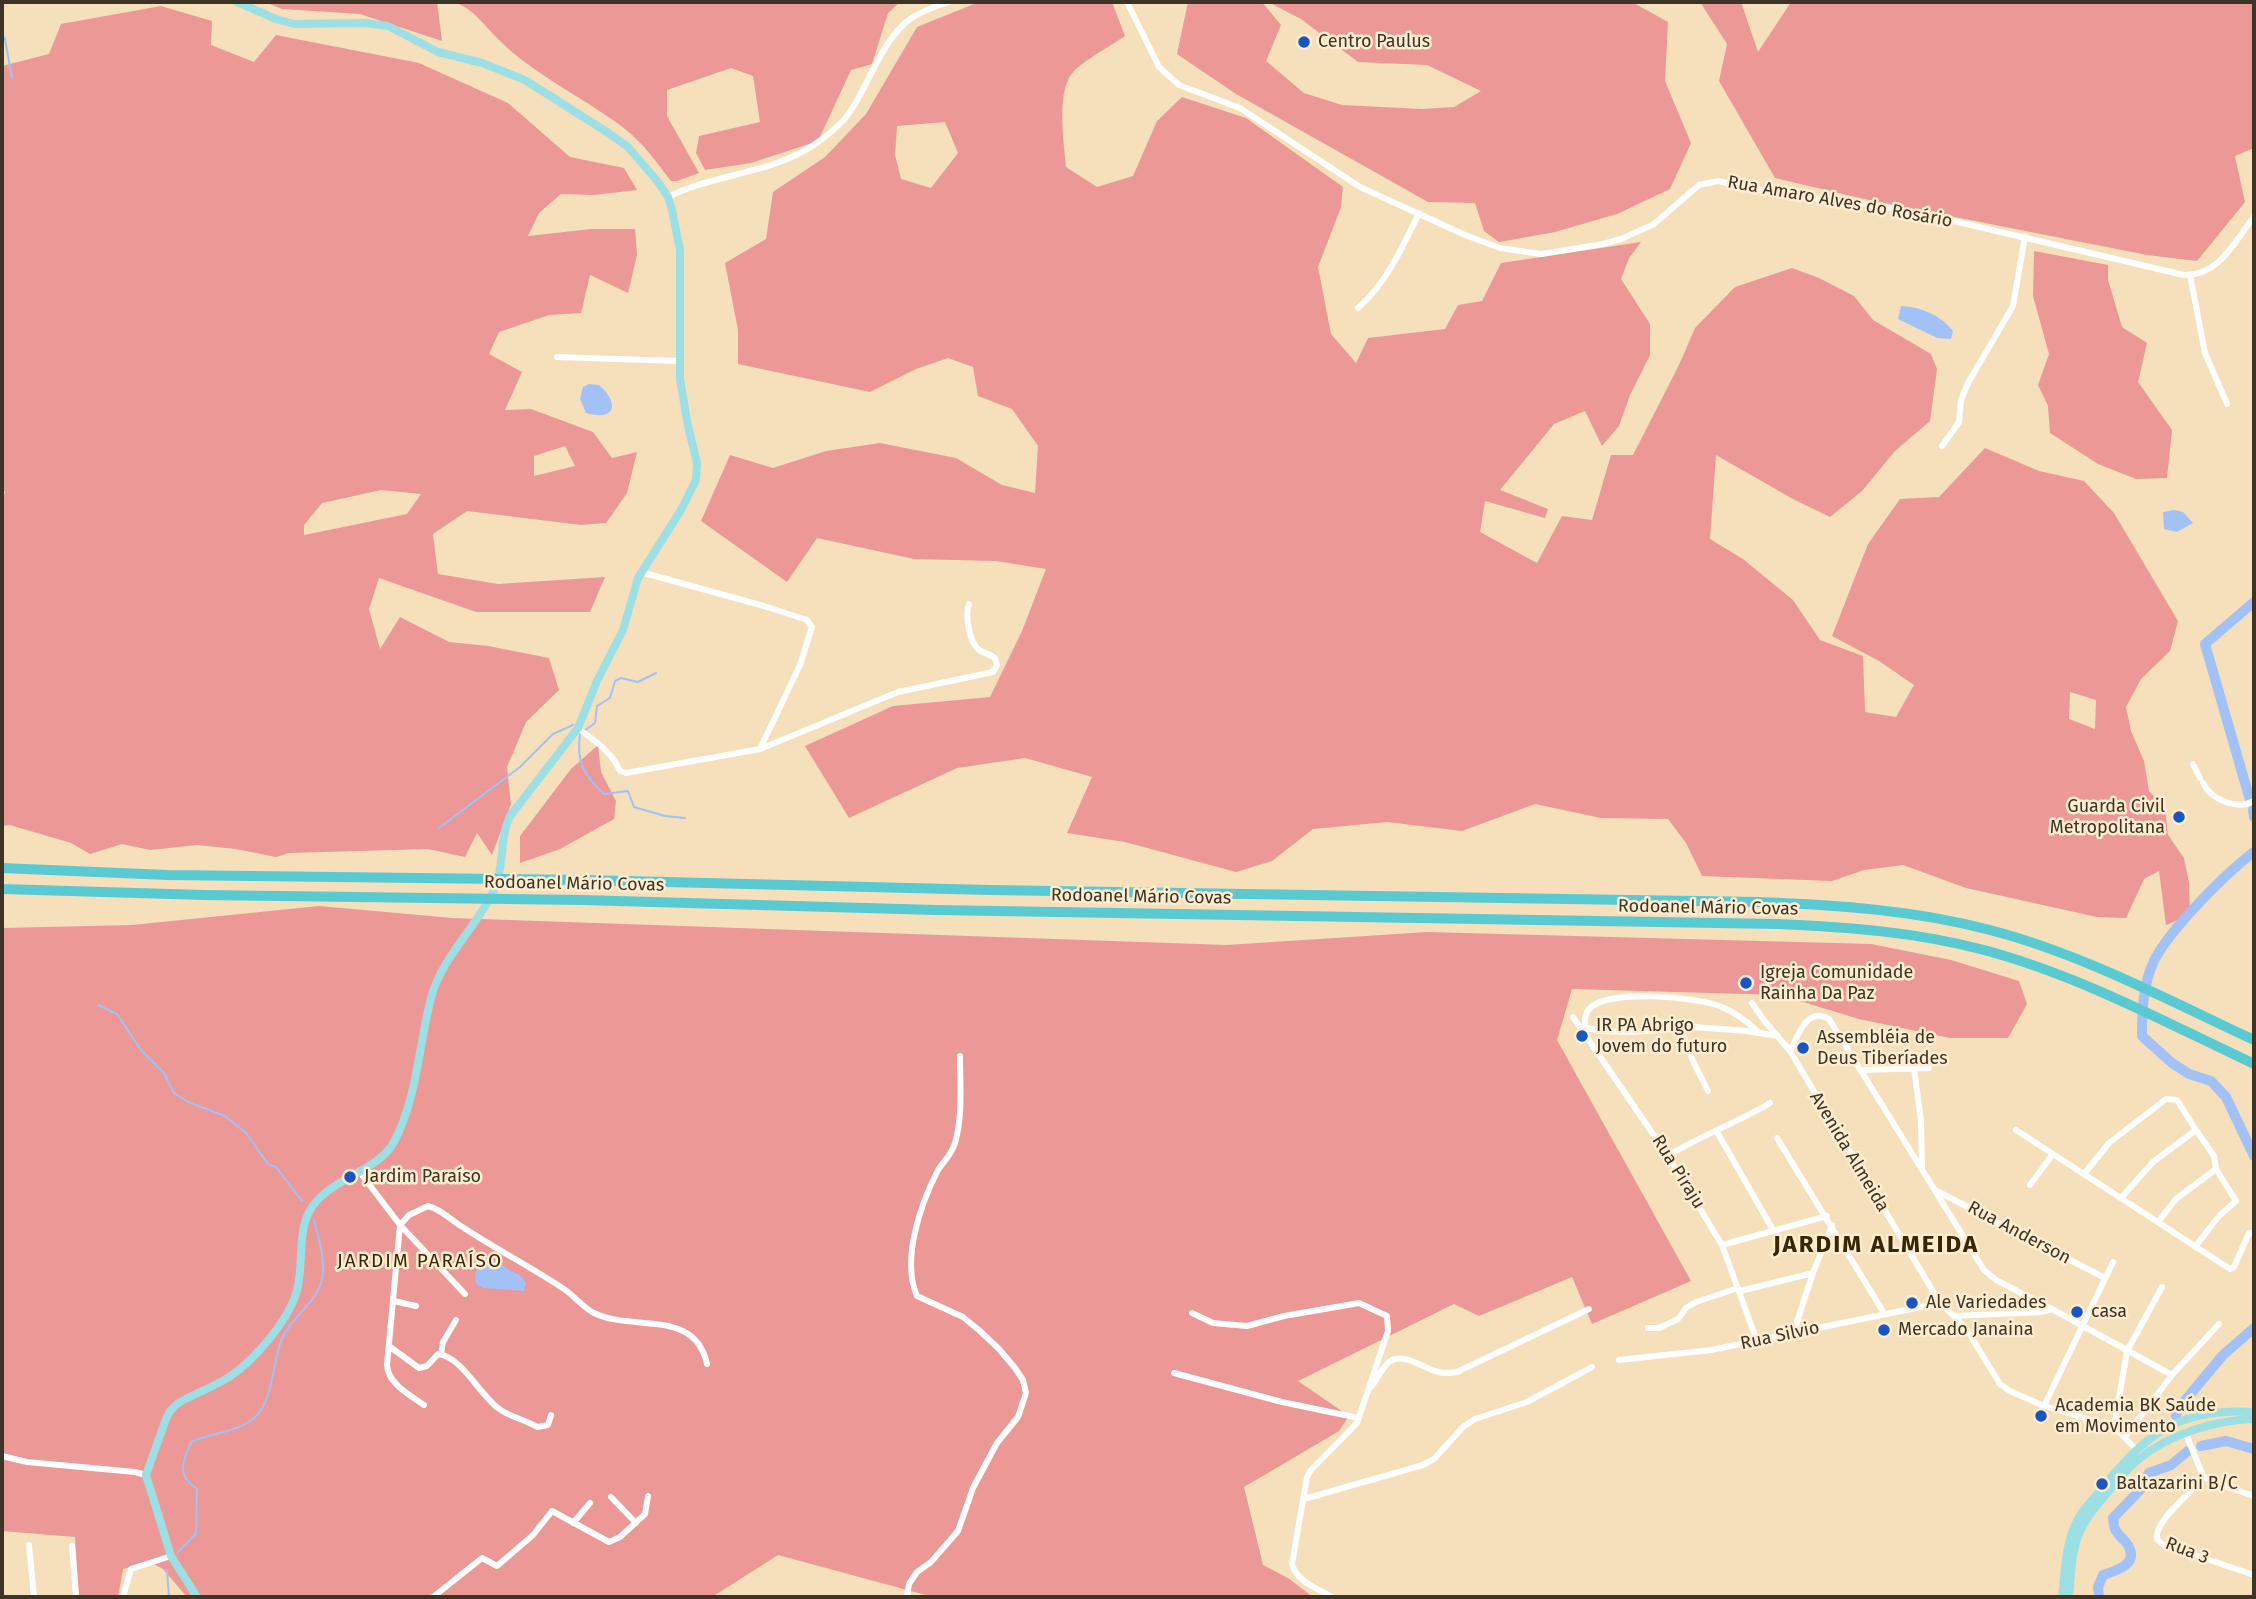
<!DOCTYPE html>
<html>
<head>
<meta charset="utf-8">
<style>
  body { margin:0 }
  #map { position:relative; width:2256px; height:1599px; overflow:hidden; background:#f5e0bb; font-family:"Fira Sans",sans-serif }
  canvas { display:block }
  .frame { position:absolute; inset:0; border:4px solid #3d3426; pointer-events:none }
</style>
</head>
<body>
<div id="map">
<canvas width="2256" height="1599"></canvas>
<div class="frame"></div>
</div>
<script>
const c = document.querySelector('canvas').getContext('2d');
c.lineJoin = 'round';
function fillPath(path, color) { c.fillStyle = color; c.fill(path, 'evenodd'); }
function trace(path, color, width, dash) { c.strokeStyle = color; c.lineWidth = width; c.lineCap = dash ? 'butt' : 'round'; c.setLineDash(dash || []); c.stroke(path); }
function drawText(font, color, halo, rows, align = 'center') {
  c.font = font + ' "Fira Sans",sans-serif'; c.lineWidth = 5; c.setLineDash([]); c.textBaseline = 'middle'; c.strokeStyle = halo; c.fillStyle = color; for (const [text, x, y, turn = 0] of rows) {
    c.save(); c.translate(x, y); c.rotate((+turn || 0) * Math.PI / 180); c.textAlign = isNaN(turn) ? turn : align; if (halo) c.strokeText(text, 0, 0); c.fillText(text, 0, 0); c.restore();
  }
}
const green = new Path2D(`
  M265 2H437L442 41 360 14 282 9Z
  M452 2H900L888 13 872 64 851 70 818 141 751 163 705 170 696 153 699 136 760 122 753 76 731 68 667 90V116L699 173 677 181H671C657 163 643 143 625 129 584 97 533 75 497 38 483 24 471 6 452 2Z
  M979 2H1112L1125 36C1109 47 1089 57 1075 70 1055 88 1064 142 1066 167L1097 187 1133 176 1157 121 1182 97 1246 118 1343 187 1341 207 1318 267 1331 334 1356 363 1368 338 1445 329 1458 305 1482 301 1501 263 1641 242 1629 258 1621 279 1650 324V355L1630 395 1619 426 1602 446 1585 411 1554 424 1500 490 1548 509 1545 518 1485 501 1480 532 1537 563 1562 516 1592 520 1611 455H1633L1679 365 1695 328 1735 287 1792 268 1819 278 1854 296 1873 320 1931 354 1937 369 1930 421 1895 451 1862 491 1830 517 1793 499 1716 455 1710 539 1743 559 1793 600 1820 640 1863 656 1865 712 1896 717 1914 685 1879 661 1832 636 1868 544 1900 499 1939 497 1985 448 2039 471 2084 481 2114 513 2178 621 2170 651 2141 679 2126 707 2131 731 2144 761 2149 791 2165 808 2168 835 2184 858 2189 883 2190 915 2166 925 2159 871 2144 879 2126 918 2097 917 1966 888 1903 865 1864 870 1832 881 1702 876 1686 843 1668 819 1601 818 1535 804 1462 831 1387 822 1313 829 1272 861 1236 872 1125 842 1067 833 1092 777 1025 758 957 768 849 818 805 746 893 706 990 697 1022 631 1046 569 996 561 914 559 817 538 787 582 701 521 730 455 773 468 826 451 880 443 956 458 1002 485 1035 493 1038 446 1012 409 978 396 973 367 948 358 916 369 870 392 738 364V330L725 263 766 239 773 192 825 157 866 114 917 27ZM945 122 958 153 931 188 901 179 895 155 897 126ZM2070 692 2096 700 2095 729 2069 719Z
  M1188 2H1262L1281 25 1266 61 1304 93 1342 105 1422 109 1454 107 1481 91 1427 65 1358 62 1301 19 1268 2H1632L1668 22 1665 81 1691 143 1670 189 1617 214 1555 232 1499 242 1484 231 1475 203 1428 202 1236 94 1177 54Z
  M1700 2H1741L1758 52 1791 2H2254V148L2235 156 2245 202 2197 261 2147 255 1864 199 1775 178 1719 81 1727 44Z
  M161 6 212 21 211 45 254 62 276 35 419 63 508 103 570 157 624 168 637 190 594 195 561 194 539 213 528 236 591 229H635L637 255 628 293 590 275 581 313 549 315 499 332 489 354 522 372 505 410 531 409 593 432 612 458 637 452 627 493 606 523 581 525 467 511 433 534 438 574 498 584 605 577 590 612H476L379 578 369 609 380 649 400 617 449 642 488 646 549 658 559 690 526 722 507 767 511 804 492 855 477 833 465 857 428 849 289 853 276 857 236 849 197 845 150 850 122 844 90 854 71 843 10 825 2 826V500L5 492 2 488V66L49 54 61 24ZM565 446 575 466 534 476V456ZM381 490 421 494 407 514 304 535V525L322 503Z
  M2034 251 2108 265V280L2122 327 2147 343 2138 382 2172 430 2167 478 2136 479 2098 464 2050 433 2048 406 2038 385 2049 354 2033 296Z
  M598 745 601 772 616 801 614 819 560 849 520 863V836L571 769Z
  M319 906 452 918 1227 945 1427 932 1871 944 1951 960 2019 981 2027 1004 2008 1038H1950L1859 1019 1780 995 1572 989 1557 1040 1691 1281 1592 1324 1572 1277 1479 1316 1454 1304 1298 1381 1349 1416 1339 1431 1244 1487 1263 1565 1288 1578 1313 1597H933L778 1555 712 1597H187L163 1569 150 1562 123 1569 118 1597H79L75 1537 2 1531V928L132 925Z`);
const water = new Path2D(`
  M1901 306C1922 307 1940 315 1953 331L1951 339 1937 338 1898 319Z
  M589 384 599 385C619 402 617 422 586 413L580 399 583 387Z
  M2174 510 2183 512 2193 523 2177 532 2164 529 2163 512Z
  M482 1255 521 1276 526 1283 524 1291 483 1288 476 1284 475 1275Z`);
const stream = new Path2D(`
  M2 34 5 39 12 78
  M656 673 638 682 621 678 615 681 610 698 597 706 595 723 580 734C576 763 584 775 604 794L628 791 634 807 665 816 685 818
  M439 828 520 767 553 734 573 725
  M98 1005 117 1014 141 1050 164 1073 174 1093 188 1102 225 1116 246 1133 268 1164 276 1167 302 1201
  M178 1552 196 1534 197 1489C176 1474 182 1463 191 1442 212 1432 238 1433 255 1417 273 1401 273 1362 281 1341 289 1319 314 1305 321 1283 327 1264 319 1239 314 1220
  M167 1570 169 1597`);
const river = new Path2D(`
  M2250 800 2205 644 2254 602
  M2253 810 2254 817
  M2254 852C2226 873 2169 930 2154 961 2143 984 2142 1011 2142 1036L2172 1063 2189 1074 2211 1081 2226 1097 2254 1156
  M2176 1416 2178 1409 2223 1355 2254 1328
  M2201 1446 2226 1441 2254 1449
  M2099 1597 2098 1587 2103 1575C2115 1571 2138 1565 2129 1547 2126 1540 2118 1536 2115 1529 2113 1525 2114 1521 2113 1518L2140 1490 2149 1473 2171 1465 2188 1451`);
const minor = new Path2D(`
  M1127 2 1159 67 1179 85 1240 108 1360 187 1465 235 1500 248 1541 254 1603 244 1621 239 1654 224 1699 185 1718 181 1779 194 1874 205 1928 215 2184 275C2220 276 2235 240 2254 217
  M668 197C715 173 775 174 818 142 829 134 842 124 849 113 870 83 881 41 910 19 922 11 936 6 949 2
  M2190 275 2205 353 2227 404
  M1358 308C1386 284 1403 246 1419 213
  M557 357 679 361
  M1942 446 1959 422 1961 400 1968 383 2013 306 2025 236
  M578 728C595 742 611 750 620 771L626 773 760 749 800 665 812 627 807 620 764 606 641 572
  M760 749 898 692 993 672 997 665 995 658C990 654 983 653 979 650 969 642 965 615 969 604
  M2193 764 2200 778
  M2203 783C2211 800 2237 810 2254 801
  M1752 1003 1763 1019 1790 1051 1940 1303 1954 1316 2041 1312 2052 1309 2172 1375
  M1573 1017 1668 1156 1722 1245 1757 1341
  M1585 1027 1598 1031 1633 1032 1694 1027 1747 1031 1778 1036
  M1680 1027 1693 1061 1708 1091
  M1586 1035C1585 1027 1583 1016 1589 1009 1607 988 1699 997 1722 1007 1736 1013 1748 1022 1758 1032
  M1790 1051C1798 1035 1807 1006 1829 1019L1984 1270 1996 1280 2052 1309
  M1914 1068 1921 1121 1922 1167
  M1861 1070 1929 1068
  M2016 1130 2230 1269 2234 1267 2249 1233H2254
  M1717 1132 1773 1230
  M1777 1138 1884 1313
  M1668 1156C1701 1135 1737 1123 1770 1103
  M359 1171 400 1225 465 1294
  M2084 1174 2109 1143 2166 1099 2177 1100 2196 1130
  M2030 1185 2053 1154
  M1935 1190 2105 1278
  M2121 1198 2153 1162 2196 1130 2214 1156 2216 1169
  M2158 1222 2176 1199 2216 1169 2236 1201 2219 1216 2195 1247
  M1722 1245 1827 1216
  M1740 1291 1813 1273
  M394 1301 416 1306
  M1192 1313 1213 1323 1247 1326 1284 1316 1359 1303 1387 1316 1388 1331 1357 1423 1311 1470 1307 1477 1292 1564C1296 1581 1318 1589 1332 1597
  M1954 1316 1967 1330 2000 1384 2010 1391 2044 1406 2114 1427 2138 1451
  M1648 1328H1659L1678 1319 1686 1308 1696 1302 1738 1288
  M1793 1334 1813 1273 1832 1225
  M389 1346 419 1368 427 1366 438 1354C461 1356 480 1395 498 1408 509 1417 524 1419 537 1427L548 1425 551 1415
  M441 1354 443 1342 456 1320
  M1619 1360 1711 1350 1940 1303
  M1174 1373 1282 1402 1359 1418
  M1370 1388C1377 1381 1380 1371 1387 1364 1400 1350 1422 1367 1435 1371 1443 1374 1449 1373 1457 1372L1589 1309
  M424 1405C410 1395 388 1384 387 1365L400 1225 409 1215 428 1206C441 1209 452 1221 464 1228 496 1249 529 1266 561 1287 573 1294 582 1307 594 1313 633 1332 695 1308 707 1364
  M2044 1406 2113 1262
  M2114 1427 2127 1351 2162 1287
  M2186 1434 2203 1476 2221 1485 2254 1496
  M2125 1437 2172 1375 2219 1324
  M2 1456 27 1462 135 1472 146 1475
  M2203 1476C2193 1493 2154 1520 2157 1539L2162 1544 2254 1575
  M611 1497 636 1523
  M1304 1499 1423 1465 1434 1459 1463 1427 1475 1419 1527 1402 1592 1367
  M573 1523 590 1503
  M29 1545 34 1597
  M72 1546 76 1597
  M123 1597 131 1569 171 1556
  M433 1597 482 1558 497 1566 533 1535 552 1511 609 1542 620 1537 645 1514 648 1496
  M907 1597 909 1584 917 1572 931 1562 958 1531 973 1488 997 1443 1018 1417 1026 1393 1023 1380 1015 1368 999 1349 980 1331 963 1317 917 1296C901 1259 921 1203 938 1170 944 1161 952 1154 955 1143 963 1116 960 1084 960 1056`);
const major = new Path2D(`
  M197 1597 171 1556 146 1475 166 1419 170 1411 177 1404C193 1394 212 1388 229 1377 255 1360 292 1317 298 1286 303 1262 298 1234 309 1212 326 1179 377 1173 394 1142 417 1099 419 1044 431 998 442 956 478 926 495 888 505 864 499 839 510 816L578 728 597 681 623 630 638 578 681 510 696 480 697 463 688 426 680 379V250L672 210 668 197 658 182 628 147 610 134 525 80 482 63 438 52 388 26 366 23 294 24 276 19 237 2
  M2062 1597C2065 1572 2065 1542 2078 1519 2084 1507 2096 1496 2104 1486 2148 1431 2182 1408 2254 1412
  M2069 1597C2071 1577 2071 1553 2079 1534 2086 1517 2098 1504 2110 1490 2119 1479 2128 1468 2139 1459 2169 1434 2216 1420 2254 1419`);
const highway = new Path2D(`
  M2 868 168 875 585 880 990 890 1759 902C1837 905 1914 910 1990 930 2082 954 2168 1000 2254 1040
  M2 889 204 895 582 900 936 910 1778 924C1848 927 1916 932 1984 950 2078 975 2167 1023 2254 1064`);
const markers = [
  [1304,42,7,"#1a56c2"],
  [2179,817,7,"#1a56c2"],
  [1746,983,7,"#1a56c2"],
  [1582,1036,7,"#1a56c2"],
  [1803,1048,7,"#1a56c2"],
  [350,1177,7,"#1a56c2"],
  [1912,1303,7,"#1a56c2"],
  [2077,1312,7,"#1a56c2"],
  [1884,1330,7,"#1a56c2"],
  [2041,1416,7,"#1a56c2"],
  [2102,1484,7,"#1a56c2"]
];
const poiNames = [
  ["Centro Paulus",1318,42],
  ["Guarda Civil",2165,807,"right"],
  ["Metropolitana",2165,828,"right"],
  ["Igreja Comunidade",1760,973],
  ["Rainha Da Paz",1760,994],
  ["IR PA Abrigo",1596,1026],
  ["Jovem do futuro",1596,1047],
  ["Assembléia de",1817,1038],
  ["Deus Tiberíades",1817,1059],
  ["Jardim Paraíso",364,1177],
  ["Ale Variedades",1926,1303],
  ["casa",2091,1312],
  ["Mercado Janaina",1898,1330],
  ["Academia BK Saúde",2055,1406],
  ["em Movimento",2055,1427],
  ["Baltazarini B/C",2116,1484]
];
const streetNames = [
  ["Rua Amaro Alves do Rosário",1840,202,10],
  ["Rodoanel Mário Covas",574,884,1],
  ["Rodoanel Mário Covas",1141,897,1],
  ["Rodoanel Mário Covas",1708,908,1],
  ["Avenida Almeida",1849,1152,59],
  ["Rua Piraju",1678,1172,58],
  ["Rua Anderson",2019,1233,28],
  ["Rua Silvio",1780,1336,-12],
  ["Rua 3",2187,1551,21]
];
const neighbourhoodNames = [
  ["JARDIM PARAÍSO",420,1262]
];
const districtNames = [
  ["JARDIM ALMEIDA",1876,1245]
];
fillPath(green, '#ec9896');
fillPath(water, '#a2c1f7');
trace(stream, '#a2c1f7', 2);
trace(river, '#a2c1f7', 10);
trace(minor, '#fff', 6);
trace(major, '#9cdfe4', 8);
trace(highway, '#5acad2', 10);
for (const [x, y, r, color] of markers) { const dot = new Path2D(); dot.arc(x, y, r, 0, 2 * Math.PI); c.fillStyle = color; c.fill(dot); trace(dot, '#feedd0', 2.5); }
drawText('18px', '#3d3426', '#feedd0', poiNames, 'left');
drawText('18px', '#3d3426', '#feedd0', streetNames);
c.letterSpacing = '2px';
drawText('19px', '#372706', '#feedd0', neighbourhoodNames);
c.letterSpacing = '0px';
c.letterSpacing = '2px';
drawText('bold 24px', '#372706', '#feedd0', districtNames);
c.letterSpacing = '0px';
</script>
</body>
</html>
